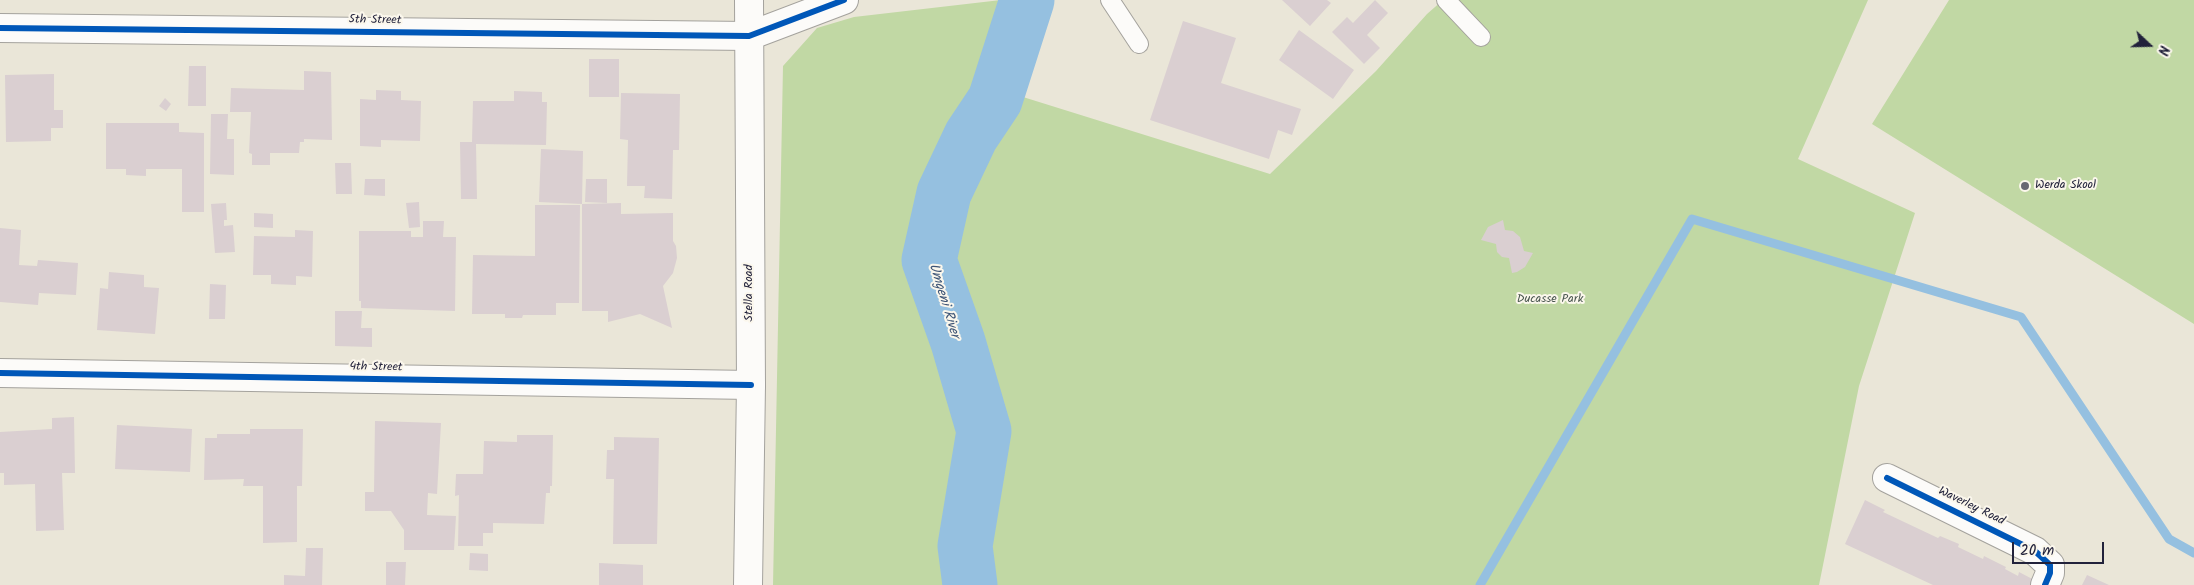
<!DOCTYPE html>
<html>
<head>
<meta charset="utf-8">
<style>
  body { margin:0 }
  #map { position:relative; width:2194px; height:585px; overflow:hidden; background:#eae6d8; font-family:Kalam,sans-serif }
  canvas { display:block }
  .north { position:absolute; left:2124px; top:20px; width:50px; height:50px; -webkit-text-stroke:4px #fbf7ec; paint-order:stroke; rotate:111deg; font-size:14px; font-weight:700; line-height:20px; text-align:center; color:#22223b }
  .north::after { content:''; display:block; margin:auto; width:18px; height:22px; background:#22223b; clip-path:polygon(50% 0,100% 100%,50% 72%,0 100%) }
  .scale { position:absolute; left:2012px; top:542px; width:92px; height:22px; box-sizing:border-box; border:2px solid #22223b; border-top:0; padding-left:6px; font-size:15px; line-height:18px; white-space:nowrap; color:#22223b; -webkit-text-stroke:4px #fbf7ec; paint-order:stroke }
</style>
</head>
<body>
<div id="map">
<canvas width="2194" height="585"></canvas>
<div class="north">N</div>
<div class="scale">20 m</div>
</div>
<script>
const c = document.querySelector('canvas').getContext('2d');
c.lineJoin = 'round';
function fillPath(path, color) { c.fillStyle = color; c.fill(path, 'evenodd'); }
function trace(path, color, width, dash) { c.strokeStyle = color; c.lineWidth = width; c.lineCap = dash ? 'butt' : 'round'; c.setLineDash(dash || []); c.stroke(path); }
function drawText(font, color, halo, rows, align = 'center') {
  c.font = font + ' Kalam,sans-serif'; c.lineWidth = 4; c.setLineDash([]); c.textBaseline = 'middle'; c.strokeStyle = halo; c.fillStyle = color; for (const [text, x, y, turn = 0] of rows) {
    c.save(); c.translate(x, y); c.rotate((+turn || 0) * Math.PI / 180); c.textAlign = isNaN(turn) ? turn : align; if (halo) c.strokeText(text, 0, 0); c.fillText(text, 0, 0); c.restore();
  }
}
const green = new Path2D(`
  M1001 0H1030L1051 12 1023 97 1270 174 1376 71 1427 14 1443 0H1868L1798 159 1915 213 1859 386 1819 585H773L783 66 817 28 854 17Z
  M1949 0H2194V324L1872 124Z`);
const stream = new Path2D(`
  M1480 585 1692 219 2021 317 2169 539 2194 553`);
const river = new Path2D(`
  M970 585 965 546 984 431 958 342 929 260 944 193 971 136 995 100 1027 0`);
const building = new Path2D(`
  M1282 0H1327L1331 3 1310 26Z
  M1375 0 1388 13 1367 35 1380 48 1364 64 1332 32 1347 17 1353 23Z
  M1183 21 1236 38 1221 83 1301 109 1292 135 1278 130 1269 159 1150 120Z
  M1299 30 1354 70 1333 99 1279 60Z
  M589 59H619V97H589Z
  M189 66H206V106H188Z
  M304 71 331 72 332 140 304 139V142H300L299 153H270V165H252V154L249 153 251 112H230L231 88 304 90Z
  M54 74V110H63V128H51V141L6 142 5 75Z
  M376 90 401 91V100L421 101 420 141 381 140V147L360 146V99L376 100Z
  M514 91 542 92V102H547L546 145 476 144 477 199H461L460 142H472L473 101H514Z
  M621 93 680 94 679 150H673L672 199 644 198 645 186H627L628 140 620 139Z
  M165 98 171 104 166 111 159 106Z
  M211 114H228L227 139H234V175L210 174Z
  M106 123H179V132L204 133V212H182V169H146V176L126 175V169H106Z
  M541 149 583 151 582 204 621 203V214L673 213V241L676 246 677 258 673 273 663 286 672 328 640 314 608 322V311H582V204L539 202Z
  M335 163H351L352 194H336Z
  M365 179H385V196L364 195Z
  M586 179H607V203L585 202Z
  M419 202 420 227 409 228 406 203Z
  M226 203 227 220H224V226L233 225 235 252 215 253 211 204Z
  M535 205H580L579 303H556V315H523L522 318H505V314H472L473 255 535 256Z
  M254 213 273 214V228L254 227Z
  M1503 220 1505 230 1513 231 1520 237 1524 251 1533 253 1525 267 1517 272 1512 273 1509 258 1502 257 1497 252 1496 244 1481 240 1488 227Z
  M423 221H444L443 237H456L455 311 361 308V301H359V231H411V237H423Z
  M0 228 21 230 19 265 37 266 38 260 78 263 76 295 39 293 38 305 0 302Z
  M295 230 313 231 312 277 296 276V285L271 284V275H253L254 236 295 237Z
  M109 272 144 275V287L159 288 155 334 97 330 100 288 108 289Z
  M210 284 226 285 225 319H209Z
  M335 311H362L361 328H372V347L335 346Z
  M74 417 75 473H62L64 530 36 531 35 484 4 485V473H0V432L52 429V418Z
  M375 421 441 423 437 494 428 493 427 515 456 516 454 550H404V530L391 511H365V492H374Z
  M117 425 192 429 190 472 115 469Z
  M250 429H303L302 486H297V542L263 543V486H243L244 479 204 480 205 438H217V434H250Z
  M517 435H553L552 486H550V493H546L544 524 493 523V533H483V546H458L459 495 455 496 456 474H483L484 441 517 442Z
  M614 437 659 438 657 544H613L614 479H606L607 450H614Z
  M1865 500 1885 510 1883 512 1938 538 1940 536 1959 544 1958 547 1983 559 1984 556 2006 567 2005 569 2018 576 2019 572 2038 582 2037 585H1933L1845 544Z
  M306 548H323L322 585H284V575L305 576Z
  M470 553 488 554V571L469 570Z
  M386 562H406L405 585H386Z
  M599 563 643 565V585H599Z
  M2087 575 2109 585H2082Z`);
const service = new Path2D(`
  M1110 0 1139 44
  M1446 0 1481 37`);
const minor = new Path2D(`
  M0 28 749 36 844 0
  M0 373 751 385
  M1887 478 2035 551 2050 565V573L2045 585`);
const secondary = new Path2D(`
  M748 585 751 385 749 0`);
const cycleway = new Path2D(`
  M0 28 749 36 844 0
  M0 373 751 385
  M1887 478 2035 551 2050 565V573L2045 585`);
const markers = [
  [2025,186,5,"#686772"]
];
const streetNames = [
  ["5th Street",375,21,1],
  ["Stella Road",750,293,-90],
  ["4th Street",376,368,1],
  ["Waverley Road",1971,507,26]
];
const poiNames = [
  ["Werda Skool",2035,186]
];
const parkNames = [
  ["Ducasse Park",1550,300]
];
const waterNames = [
  ["Umgeni River",943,301,73]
];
fillPath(green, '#c1d8a4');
trace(stream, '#95c0e0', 9);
trace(river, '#95c0e0', 55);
fillPath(building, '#dacfd1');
trace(service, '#a4a29d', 20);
trace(minor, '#a4a29d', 30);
trace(secondary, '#a4a29d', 30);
trace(service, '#fcfbf9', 18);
trace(minor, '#fcfbf9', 28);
trace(secondary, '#fcfbf9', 28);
trace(cycleway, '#0057b8', 6);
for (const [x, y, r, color] of markers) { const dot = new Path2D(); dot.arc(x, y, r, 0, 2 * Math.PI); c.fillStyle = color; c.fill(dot); trace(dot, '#fbf7ec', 2); }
drawText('12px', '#22223b', '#fbf7ec', streetNames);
drawText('12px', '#22223b', '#fbf7ec', poiNames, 'left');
drawText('12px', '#48554e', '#fbf7ec', parkNames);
drawText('italic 14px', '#3d5476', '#fbf7ec', waterNames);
</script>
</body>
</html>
